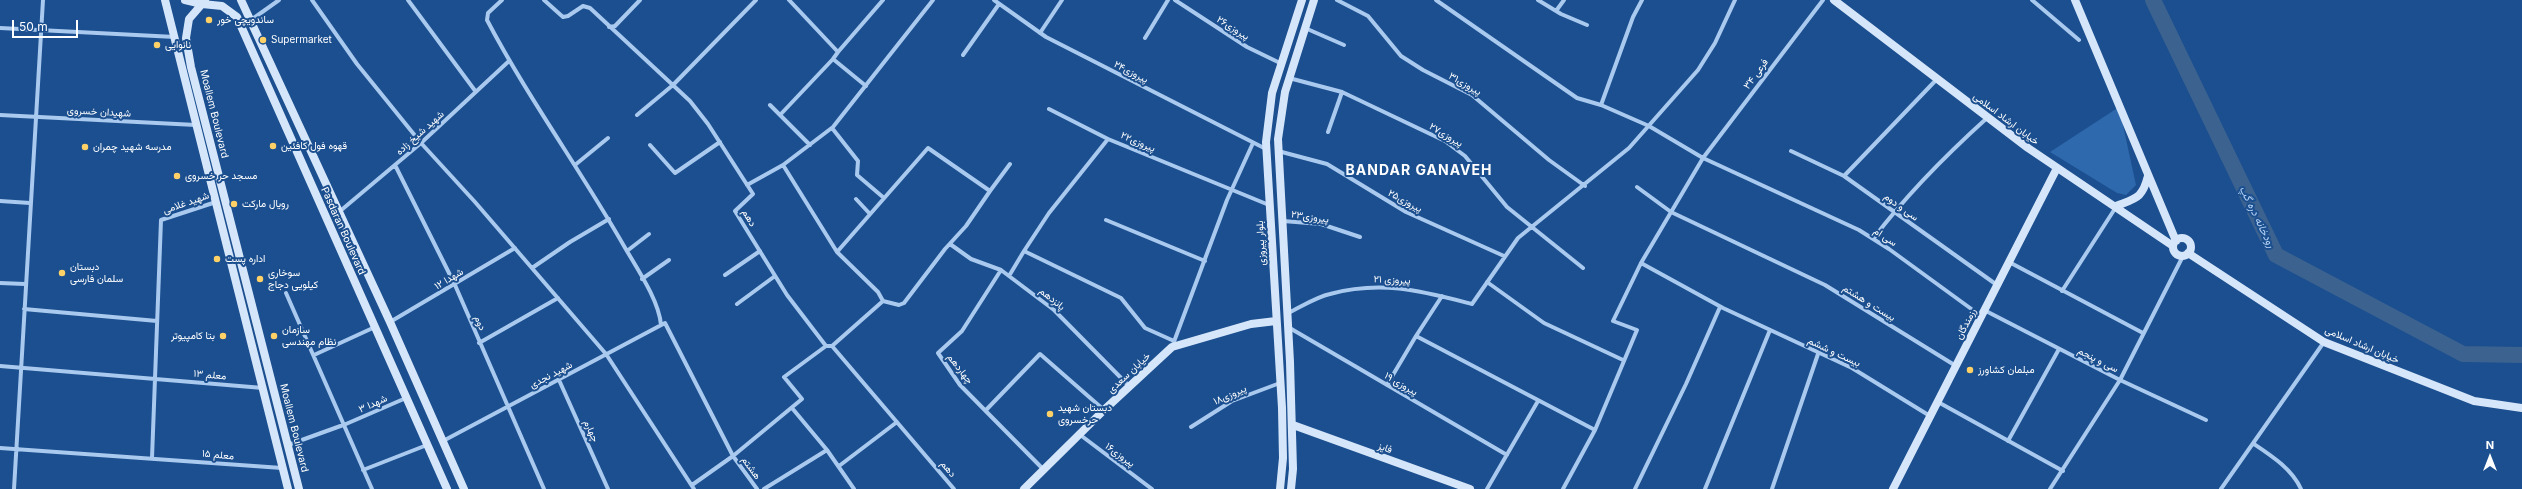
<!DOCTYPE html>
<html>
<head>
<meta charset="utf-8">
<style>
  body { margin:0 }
  #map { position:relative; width:2522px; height:489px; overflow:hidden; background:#1b4f8f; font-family:Inter,sans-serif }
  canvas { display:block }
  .north { position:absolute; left:2470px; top:437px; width:40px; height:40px; -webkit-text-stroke:3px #1b4f8f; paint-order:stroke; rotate:0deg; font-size:11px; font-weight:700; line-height:16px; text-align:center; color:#fff }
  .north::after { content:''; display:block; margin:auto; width:14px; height:18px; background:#fff; clip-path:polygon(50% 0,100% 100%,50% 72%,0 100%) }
  .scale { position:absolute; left:12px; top:20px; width:66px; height:18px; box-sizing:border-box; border:2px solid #fff; border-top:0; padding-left:5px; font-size:12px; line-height:14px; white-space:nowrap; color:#fff; -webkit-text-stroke:3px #1b4f8f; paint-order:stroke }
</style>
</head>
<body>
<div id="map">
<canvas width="2522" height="489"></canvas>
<div class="north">N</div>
<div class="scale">50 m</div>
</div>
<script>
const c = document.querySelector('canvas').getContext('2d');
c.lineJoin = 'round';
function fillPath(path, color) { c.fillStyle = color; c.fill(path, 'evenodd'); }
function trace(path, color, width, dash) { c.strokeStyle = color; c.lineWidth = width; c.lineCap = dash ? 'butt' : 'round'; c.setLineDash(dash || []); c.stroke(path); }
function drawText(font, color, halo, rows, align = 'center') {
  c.font = font + ' Inter,Vazirmatn,sans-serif'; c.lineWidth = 4; c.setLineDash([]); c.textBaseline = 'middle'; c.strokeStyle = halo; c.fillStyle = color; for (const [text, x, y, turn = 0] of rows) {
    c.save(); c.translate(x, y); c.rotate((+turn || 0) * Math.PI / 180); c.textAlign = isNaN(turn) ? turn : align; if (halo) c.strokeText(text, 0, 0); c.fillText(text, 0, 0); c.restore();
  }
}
const green = new Path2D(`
  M2119 107 2136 185 2126 195 2117 193 2050 152Z`);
const river = new Path2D(`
  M2153 0 2276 255 2463 354 2522 355`);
const street = new Path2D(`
  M312 0 357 64 421 143 475 202 606 354 694 489
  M408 0 476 92
  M502 0 488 13 487 20C528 98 580 169 624 246 636 267 659 300 661 325
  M544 0 563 17 568 16 583 6 590 8 690 101 708 124 753 194 735 211 787 295 826 346H832L954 489
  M789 0 838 52 833 59 866 86
  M994 0 1046 37 1266 149
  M1175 0 1247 47 1280 63
  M1337 0 1368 16 1401 56 1423 70 1472 95 1549 160 1585 186
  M1436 0 1577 98 1601 105 1649 126 1703 158 1859 230 1889 249 1981 316
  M1538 0 1561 14 1587 25
  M2032 0 2079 40
  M1556 11 1564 0
  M251 20 279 0
  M609 27 615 26 640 0
  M0 28 175 37
  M1305 28 1344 45
  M1040 33 1062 0
  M1145 38 1168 0
  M838 52 883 0
  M963 55 999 4
  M1289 78 1342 92 1445 141 1465 156 1507 207 1583 268
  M770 105 810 145
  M1601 105 1633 17 1642 0
  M1049 109 1108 139
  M0 115 196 125
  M637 115 673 85 756 0
  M780 115 833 59
  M832 128 858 161 857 175 884 198
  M1328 132 1342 92
  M650 145 675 173 720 142
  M1278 151 1327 164 1406 212 1504 256
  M1791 151 1844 176 1997 285
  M395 165 455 285 544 489
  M575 165 608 138
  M783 165 833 127 933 0
  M1844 176 1937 79
  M747 185 783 165 837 252 928 148 990 191 966 226 945 249 904 303 899 305 883 301 832 346
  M1637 187 1671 212 1825 285 1956 366
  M990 191 1010 164
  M856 199 870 214
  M0 201 30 203
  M339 212 421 143 509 61
  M1106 220 1205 261
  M1283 221 1321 224 1360 237
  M1873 239C1907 194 1946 155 1987 118
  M950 244 971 259 1001 270 1054 310 1129 386
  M627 251 649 234
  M1024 251 1049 213 1108 139 1269 205
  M837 252 878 292 883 301
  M2009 262 2143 333
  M1641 263 1723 308 1852 368 1930 416
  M532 268 570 242 609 219
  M1001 270 962 331 938 353 960 385 1043 469
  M725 275 760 251
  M1009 276 1024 251 1121 298 1145 328 1174 341
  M642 279 669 260
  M1487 282 1544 323 1623 360
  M0 283 25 284
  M2062 291 2116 207
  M286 293 372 489
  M737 304 775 276
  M24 309 157 321
  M1984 310 2120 380 2206 420
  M1288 313C1301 307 1316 297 1330 294 1382 280 1421 291 1472 304L1518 238 1629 148 1698 70 1715 43 1735 0
  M390 322 515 248
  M1288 327 1507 455
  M1416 336 1442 296
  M479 343 558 298
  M1172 347 1227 200 1253 143
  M314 355 375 327
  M0 366 263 388
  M559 380 608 489
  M1387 385 1416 336 1595 430
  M1938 402 2063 471
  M792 408 827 450
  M987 409 1040 354 1104 410
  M1191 427 1232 401 1280 383
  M1079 434 1152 489
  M443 441 665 323 733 456 757 489
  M2008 441 2059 349
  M2254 444C2272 456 2292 469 2301 489
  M288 445 346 424 406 398
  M0 448 282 468
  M152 458 161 220 216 202
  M839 466 897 422
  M363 470 427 445
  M692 485 733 456 802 399 784 377 826 346
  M14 489 43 0
  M764 489 827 450 854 489
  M1487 489 1538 401
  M1563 489 1595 430 1637 330 1613 321 1641 263 1703 158 1823 0
  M1635 489 1686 384 1720 307
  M1705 489 1770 330
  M1772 489 1818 354
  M2050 489 2120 380 2183 256
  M2221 489 2324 342`);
const secondary = new Path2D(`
  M165 0 288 489
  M185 0 202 4 205 1
  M241 0 390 322 464 489
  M1834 0 2028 148 2173 246
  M2075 0 2176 241
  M2116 206C2136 198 2142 199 2148 176
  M2173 247a9 9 0 1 1 18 0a9 9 0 1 1-18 0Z
  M2188 253 2324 342 2474 401 2522 408
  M1293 425 1470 489
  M299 489 191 67 186 38 189 19 202 4 222 6 237 17 447 489
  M1024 489 1104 410 1172 347 1251 324 1276 321
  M1280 489 1283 458 1282 408 1266 142 1272 93 1302 0
  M1291 489 1293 469 1290 362 1278 139 1285 92 1314 0
  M1893 489 2057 168`);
const markers = [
  [209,20,4,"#ffd166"],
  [263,40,4,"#ffd166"],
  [157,45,4,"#ffd166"],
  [273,146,4,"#ffd166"],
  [85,147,4,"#ffd166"],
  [177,176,4,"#ffd166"],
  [234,204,4,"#ffd166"],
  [217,259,4,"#ffd166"],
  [62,273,4,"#ffd166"],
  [260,279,4,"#ffd166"],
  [223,336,4,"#ffd166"],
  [274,336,4,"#ffd166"],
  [1970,370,4,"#ffd166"],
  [1050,414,4,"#ffd166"]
];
const poiNames = [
  ["ساندویچی خور",217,20],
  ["Supermarket",271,40],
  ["نانوایی",165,45],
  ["قهوه فول کافئین",281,146],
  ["مدرسه شهید چمران",93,147],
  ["مسجد حر خسروی",185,176],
  ["رویال مارکت",242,204],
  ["اداره پست",225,259],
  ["دبستان",70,267],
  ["سلمان فارسی",70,279],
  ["سوخاری",268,273],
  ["کیلویی دجاج",268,285],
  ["سازمان",282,330],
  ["نظام مهندسی",282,342],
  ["بتا کامپیوتر",215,336,"right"],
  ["مبلمان کشاورز",1978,370],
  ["دبستان شهید",1058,408],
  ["حرخسروی",1058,420]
];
const streetNames = [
  ["پیروزی۲۶",1233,28,32],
  ["پیروزی۲۴",1131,72,27],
  ["فرعی ۳۴",1756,74,-54],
  ["پیروزی۳۱",1465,84,30],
  ["شهیدان خسروی",99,112,3],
  ["Moallem Boulevard",214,114,76],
  ["خیابان ارشاد اسلامی",2006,119,37],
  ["شهید شیخ زاده",420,133,-42],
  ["پیروزی۲۷",1446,135,30],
  ["پیروزی۲۲",1138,142,23],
  ["پیروزی۲۵",1405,201,28],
  ["شهید غلامی",186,203,-19],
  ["سی و دوم",1901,207,36],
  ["پیروزی۲۳",1310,217,8],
  ["دهم",749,218,59],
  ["Pasdaran Boulevard",343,231,66],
  ["سی ام",1885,237,33],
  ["بلوار پیروزی",1261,243,-93],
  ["شهدا ۱۲",449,279,-31],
  ["پیروزی ۲۱",1392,280,2],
  ["پانزدهم",1052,299,39],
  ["بیست و هشتم",1869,303,32],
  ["دوم",480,323,67],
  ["رزمندگان",1966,324,-63],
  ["خیابان ارشاد اسلامی",2362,345,23],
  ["بیست و ششم",1834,352,25],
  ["سی و پنجم",2098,360,27],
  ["چهاردهم",960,369,52],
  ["خیابان سعدی",1129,373,-43],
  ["معلم ۱۳",210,375,5],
  ["شهید نجدی",551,375,-28],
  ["پیروزی ۱۹",1401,384,30],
  ["پیروزی۱۸",1230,395,-24],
  ["شهدا ۳",373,404,-24],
  ["Moallem Boulevard",294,428,76],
  ["چهارم",591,431,66],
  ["فایز",1385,448,20],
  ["معلم ۱۵",218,455,5],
  ["پیروزی۱۶",1120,455,36],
  ["هشتم",751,468,54],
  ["دهم",948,469,50]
];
const waterNames = [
  ["رودخانه دره گپ",2257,217,64]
];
const districtNames = [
  ["BANDAR GANAVEH",1419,171]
];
fillPath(green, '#2e69ad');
trace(river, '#3c6290', 16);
trace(street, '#a9c9ee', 4);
trace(secondary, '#d6e6fa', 8);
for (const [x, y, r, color] of markers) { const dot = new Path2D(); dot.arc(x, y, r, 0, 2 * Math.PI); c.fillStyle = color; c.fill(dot); trace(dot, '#1b4f8f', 1.5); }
drawText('10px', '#fff', '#1b4f8f', poiNames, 'left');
drawText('10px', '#fff', '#1b4f8f', streetNames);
drawText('italic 11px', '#b5d3f5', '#1b4f8f', waterNames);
c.letterSpacing = '1px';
drawText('bold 14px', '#fff', '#1b4f8f', districtNames);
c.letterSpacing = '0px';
</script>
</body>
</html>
